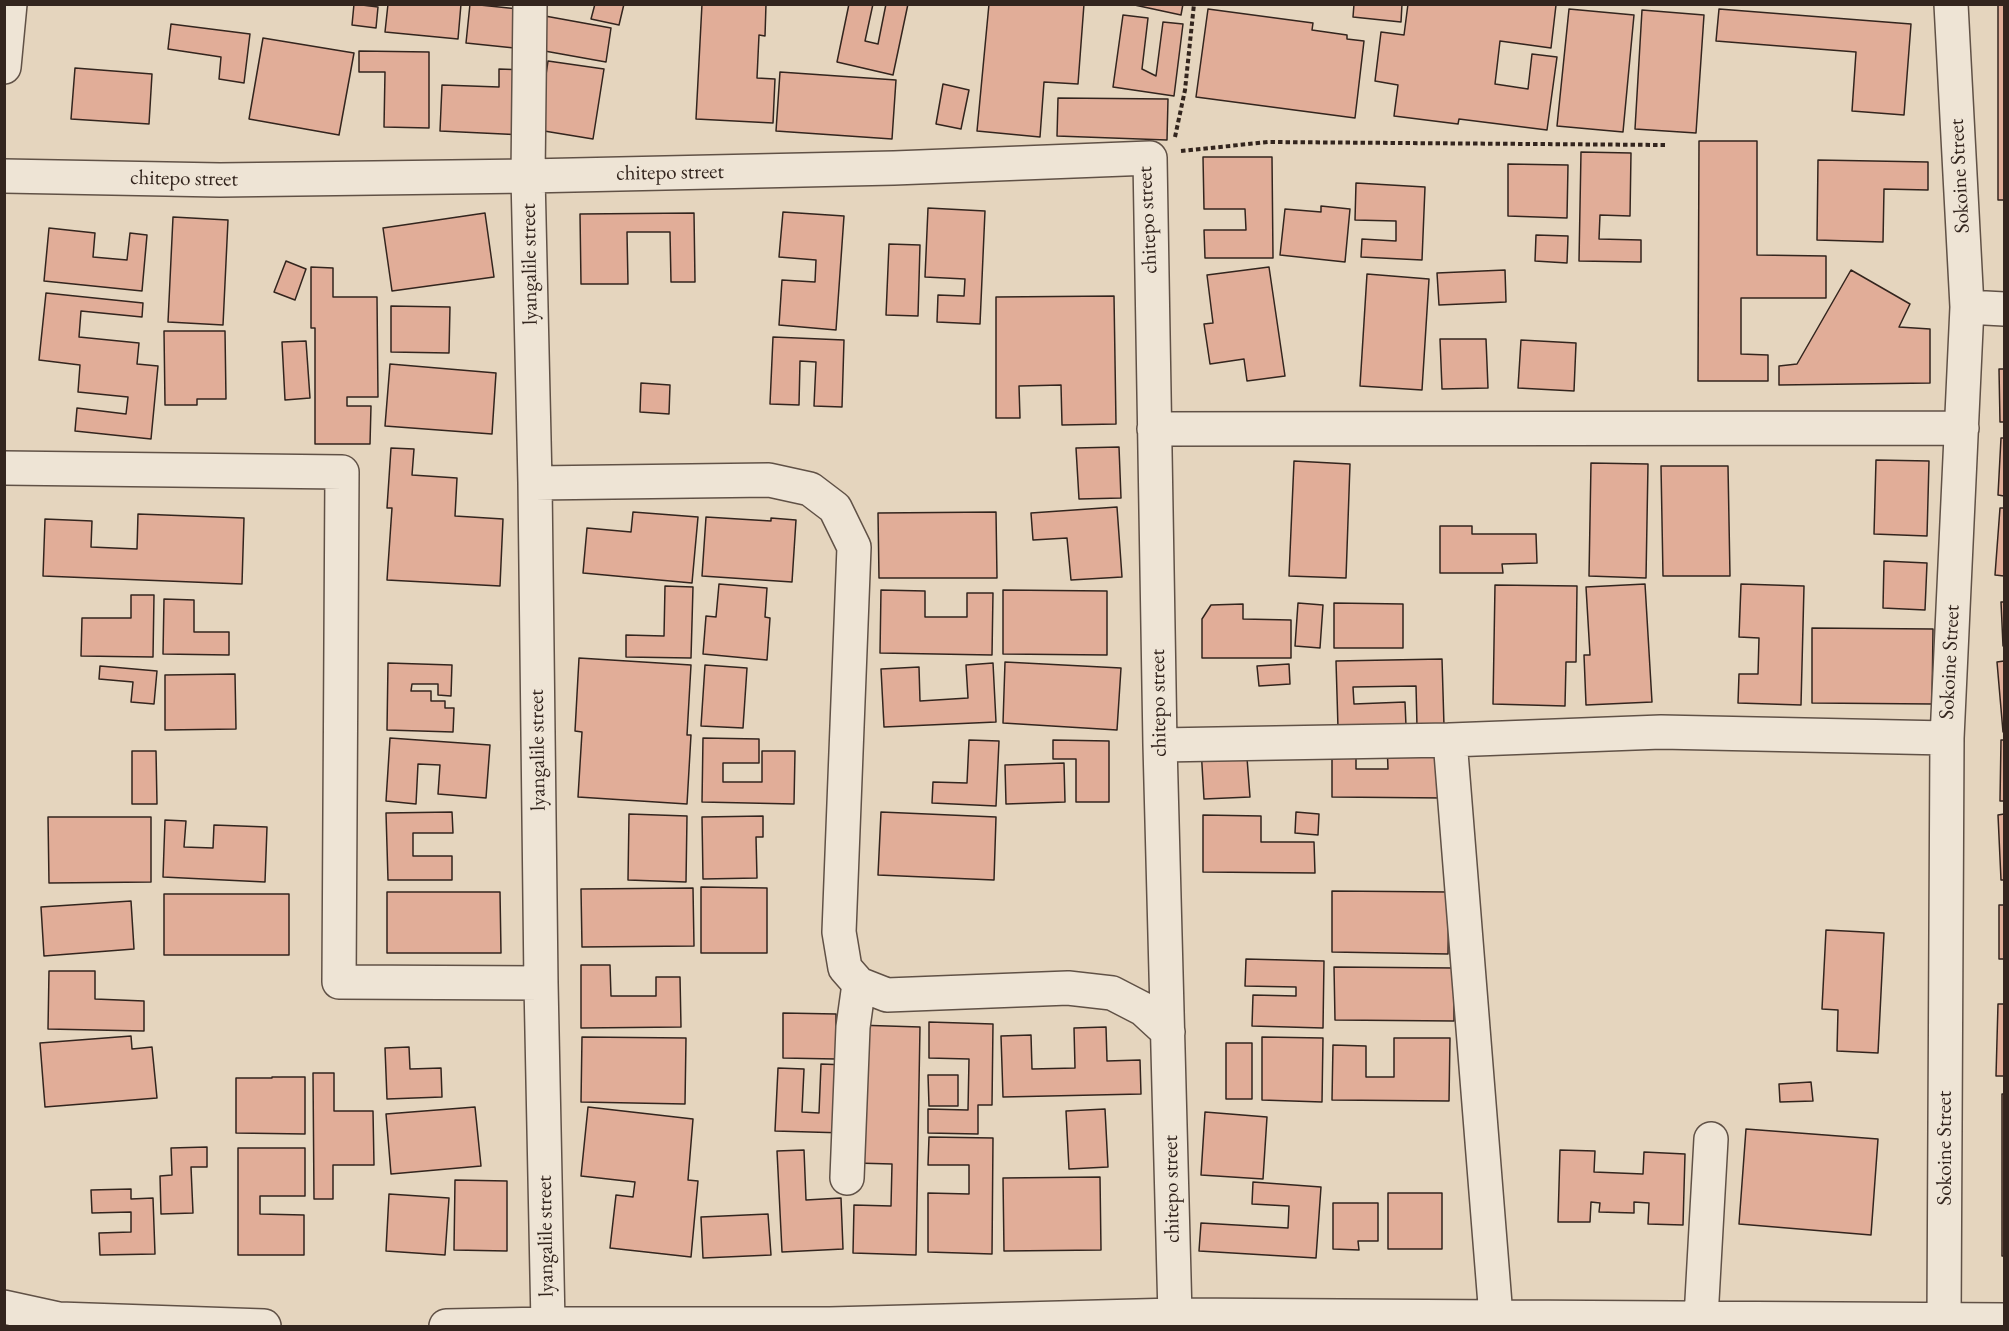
<!DOCTYPE html>
<html>
<head>
<meta charset="utf-8">
<style>
  body { margin:0 }
  #map { position:relative; width:2009px; height:1331px; overflow:hidden; background:#e5d5be; font-family:"EB Garamond",serif }
  canvas { display:block }
  .frame { position:absolute; inset:0; border:6px solid #33251e; pointer-events:none }
</style>
</head>
<body>
<div id="map">
<canvas width="2009" height="1331"></canvas>
<div class="frame"></div>
</div>
<script>
const c = document.querySelector('canvas').getContext('2d');
c.lineJoin = 'round';
function fillPath(path, color) { c.fillStyle = color; c.fill(path, 'evenodd'); }
function trace(path, color, width, dash) { c.strokeStyle = color; c.lineWidth = width; c.lineCap = dash ? 'butt' : 'round'; c.setLineDash(dash || []); c.stroke(path); }
function drawText(font, color, halo, rows, align = 'center') {
  c.font = font + ' "EB Garamond",serif'; c.lineWidth = 5; c.setLineDash([]); c.textBaseline = 'middle'; c.strokeStyle = halo; c.fillStyle = color; for (const [text, x, y, turn = 0] of rows) {
    c.save(); c.translate(x, y); c.rotate((+turn || 0) * Math.PI / 180); c.textAlign = isNaN(turn) ? turn : align; if (halo) c.strokeText(text, 0, 0); c.fillText(text, 0, 0); c.restore();
  }
}
const building = new Path2D(`
  M354 4 378 7 376 28 352 25Z
  M388 4H461L458 39 385 32Z
  M470 4 528 10 524 49 466 43Z
  M595 4H624L619 25 591 19Z
  M702 4H766L765 36 759 35 757 78 775 79 773 123 696 119Z
  M849 4H873L865 41 878 44 886 4H908L893 75 837 62Z
  M989 4H1084L1078 84 1044 82 1040 137 977 131Z
  M1130 4H1183L1181 15Z
  M1354 4H1402L1401 22 1353 17Z
  M1408 4 1556 5 1551 48 1500 41 1495 84 1528 89 1532 54 1557 57 1547 130 1459 119 1458 124 1394 116 1398 85 1375 81 1381 32 1404 35Z
  M1998 4H2004V200H1998Z
  M1208 9 1313 23 1312 30 1347 35V39L1364 41 1355 118 1196 97Z
  M1569 9 1634 15 1623 132 1557 126Z
  M1719 9 1911 24 1904 115 1852 111 1856 52 1716 41Z
  M1642 10 1704 15 1696 133 1635 129Z
  M1123 15 1148 18 1142 69 1156 76 1163 22 1183 24 1174 96 1113 87Z
  M545 16 611 28 606 62 539 50Z
  M171 24 250 34 244 83 219 79 221 57 168 49Z
  M263 38 354 53 339 135 249 119Z
  M359 51 429 52V128L384 127 385 72H359Z
  M548 61 604 69 593 139 538 130Z
  M75 68 152 74 149 124 71 119Z
  M499 69 526 70 524 135 440 131 442 85 499 87Z
  M780 72 896 80 892 139 776 131Z
  M943 84 969 90 961 129 936 124Z
  M1058 98 1168 99 1167 140 1057 136Z
  M1699 141H1757V255L1826 256V298H1741V354L1768 355V381H1698Z
  M1581 152 1631 153 1630 216 1600 215 1599 239 1641 240V262L1579 261Z
  M1203 157H1272L1273 258H1205L1204 230H1246L1245 209H1204Z
  M1818 160 1928 162V190L1884 189 1883 242 1817 240Z
  M1508 164 1568 165 1567 218 1508 216Z
  M1356 183 1425 187 1422 260 1361 257 1362 239 1396 241V221L1355 220Z
  M1321 206 1350 209 1345 262 1280 255 1285 209 1321 212Z
  M928 208 985 211 980 324 937 322 938 295 964 296 965 279 925 277Z
  M783 212 844 216 836 330 779 325 782 280 815 282 816 260 779 257Z
  M485 213 494 277 392 291 383 228Z
  M694 213 695 282H671L670 232H627L628 284H581L580 214Z
  M173 217 228 220 223 325 168 322Z
  M49 228 95 233 93 257 127 260 130 233 147 235 142 291 44 281Z
  M1536 235 1568 236 1567 263 1535 261Z
  M889 244 920 245 918 316 886 315Z
  M286 261 306 269 295 300 274 292Z
  M311 267 333 268V297H377L378 397H347V406H371L370 444H315V328H311Z
  M1269 267 1285 376 1247 381 1244 359 1210 364 1204 324 1213 323 1207 275Z
  M1505 270 1506 302 1439 305 1437 273Z
  M1851 270 1910 304 1899 327 1930 329V383L1779 385V366L1797 364Z
  M1367 274 1429 279 1422 390 1360 386Z
  M46 293 143 303 142 317 81 311 79 337 139 343 137 364 158 366 151 439 75 431 77 408 126 414 128 397 78 392 80 365 39 360Z
  M1114 296 1116 424 1062 425 1061 385 1019 386 1020 418H996V297Z
  M391 306 450 307 449 353 391 352Z
  M164 331H225L226 399H197V405H165Z
  M773 337 844 340 842 407 814 406 816 362 800 361 799 405 770 404Z
  M1440 339H1486L1488 388 1442 389Z
  M1521 340 1576 343 1574 391 1518 388Z
  M306 341 310 398 285 400 282 342Z
  M390 364 496 373 492 434 385 426Z
  M1999 369H2004V422H2000Z
  M641 383 670 385 669 414 640 412Z
  M2001 438H2004V496L1998 495Z
  M1119 447 1121 498 1079 499 1076 448Z
  M391 448 414 449 412 475 457 478 455 516 503 519 500 586 387 580 392 508H387Z
  M1876 460 1929 461 1927 536 1874 534Z
  M1294 461 1350 464 1346 578 1289 576Z
  M1591 463 1648 464 1646 578 1589 576Z
  M1661 466H1728L1730 576H1663Z
  M1117 507 1122 577 1071 580 1067 538 1033 540 1031 513Z
  M2000 508H2004V576L1995 575Z
  M633 512 698 517 692 583 583 573 587 528 631 532Z
  M996 512 997 578H879L878 513Z
  M138 514 244 518 242 584 43 576 45 519 92 521 91 547 137 549Z
  M706 517 771 521V518L796 520 792 582 702 576Z
  M1440 526H1472V534H1536L1537 563 1502 564 1503 573H1440Z
  M1884 561 1927 563 1925 610 1883 608Z
  M719 584 767 588 765 617 770 618 767 660 703 654 706 616 716 617Z
  M1645 584 1652 702 1586 705 1584 655H1590L1586 587Z
  M1741 584 1804 586 1801 705 1738 703 1739 674H1758L1759 638 1739 637Z
  M1495 585 1577 586 1576 662H1566L1565 706 1493 704Z
  M665 586 693 587 691 658 626 657V635L664 636Z
  M881 590 925 591V617H967V593H993L992 655 880 653Z
  M1003 590 1107 591V655L1003 654Z
  M131 595H154L153 657 81 656 82 618H131Z
  M164 599 194 600V632H229V655L163 654Z
  M2001 602H2004V646H2003Z
  M1298 603 1323 605 1320 648 1295 646Z
  M1334 603 1403 604V648H1334Z
  M1243 604V619L1291 620V658H1202V619L1211 605Z
  M1812 628 1933 629 1932 704 1812 703Z
  M579 658 691 665 687 735H691L687 804 578 797 582 732 575 731Z
  M1442 659 1444 726 1417 727 1416 686 1353 687 1354 704 1405 702 1406 726 1338 728 1336 661Z
  M2004 661V732H2003L1997 662Z
  M1005 662 1121 668 1117 730 1003 723Z
  M388 663 452 665 451 696 438 695V684H412L411 691H431V701H445V708H454L453 732 387 730Z
  M993 663 996 722 884 727 881 669 919 667 920 701 968 698 966 665Z
  M1289 664 1290 684 1259 686 1257 666Z
  M705 665 747 668 743 728 701 726Z
  M100 666 157 671 154 704 131 702 133 682 99 679Z
  M235 674 236 729 165 730V675Z
  M390 738 490 745 486 798 438 794 440 765 418 764 416 804 386 801Z
  M703 738 759 739V763H723V782H762V751H795L794 804 702 802Z
  M969 740 999 741 996 806 932 803 933 782 967 783Z
  M1053 740 1109 741V802H1076V759H1053Z
  M2001 740H2004V801H2000Z
  M1387 744H1444V798L1332 797V749H1356V769H1388Z
  M1246 745 1250 797 1204 799 1201 748Z
  M132 751H156L157 804H132Z
  M1064 763 1065 802 1006 804 1005 765Z
  M452 812 453 833H413V856H452V880H388L386 813Z
  M881 812 996 817 994 880 878 875Z
  M1296 812 1319 814 1318 835 1295 833Z
  M629 814 687 816 686 882 628 880Z
  M2004 814V880H2001L1998 815Z
  M1203 815 1261 816V842H1314L1315 873 1203 872Z
  M763 816V837H756L757 878 703 879 702 817Z
  M48 817H151V882L49 883Z
  M165 820 186 821 184 847 213 848 214 825 267 827 265 882 163 877Z
  M701 887 767 888V953H701Z
  M693 888 694 946 582 947 581 889Z
  M1332 891 1449 892 1448 954 1332 952Z
  M387 892H500L501 953H387Z
  M164 894H289V955H164Z
  M131 901 134 949 44 956 41 907Z
  M1999 905H2004V959H1999Z
  M1826 930 1884 933 1878 1053 1837 1051 1838 1010 1822 1009Z
  M1246 959 1324 961 1323 1028 1252 1026 1253 995 1296 996V987L1245 986Z
  M581 965H610L611 996H656V977H680L681 1027 581 1028Z
  M1334 967 1454 968V1021L1335 1020Z
  M49 971H95V999L144 1001V1031L48 1029Z
  M1998 1004H2004V1076H1996Z
  M783 1013 836 1014V1059L783 1058Z
  M929 1022 993 1024 992 1105H978V1134L928 1133V1109L968 1110 969 1059 929 1058Z
  M856 1025 920 1027 916 1255 853 1253 854 1205 891 1206 892 1164 855 1163Z
  M1106 1027 1107 1061 1140 1060 1141 1094 1003 1097 1001 1036 1031 1035 1032 1069 1075 1068 1074 1028Z
  M131 1036 132 1049 152 1047 157 1098 45 1107 40 1043Z
  M582 1037 686 1038 685 1104 581 1102Z
  M1262 1037 1323 1038 1322 1102 1262 1100Z
  M1394 1038H1450L1449 1101 1332 1100 1333 1045 1366 1046V1077H1394Z
  M1226 1043H1252V1099H1226Z
  M409 1047 410 1069 441 1068 442 1097 387 1099 385 1048Z
  M821 1064 847 1065 845 1133 775 1131 778 1068 804 1069 802 1112 819 1113Z
  M313 1073H334V1111H373L374 1165H333V1199H314Z
  M928 1075H958V1106H929Z
  M272 1077H305V1134L236 1133V1078H272Z
  M1811 1082 1813 1101 1780 1102 1779 1084Z
  M2002 1094H2004V1256H2002Z
  M475 1107 481 1166 391 1174 386 1114Z
  M588 1107 693 1119 688 1180 698 1181 691 1257 610 1248 616 1195 633 1197 635 1182 581 1176Z
  M1105 1109 1108 1167 1069 1169 1066 1111Z
  M1205 1112 1267 1117 1263 1179 1201 1175Z
  M1746 1129 1878 1139 1871 1235 1739 1224Z
  M929 1137 993 1138 992 1254 928 1252V1193L969 1194V1165H928Z
  M207 1147V1167H191L193 1213 161 1214 160 1176 172 1175 171 1148Z
  M238 1148H305V1196H260V1214L304 1215V1255H238Z
  M804 1150 806 1200 841 1198 843 1249 782 1252 777 1151Z
  M1560 1150 1595 1151 1594 1172 1643 1174 1644 1152 1685 1154 1683 1225 1648 1224 1649 1203 1634 1202V1213L1599 1212 1600 1203 1591 1202 1590 1222H1558Z
  M1100 1177 1101 1250 1004 1251 1003 1178Z
  M455 1180 507 1181V1251L454 1250Z
  M1253 1182 1321 1187 1316 1258 1199 1251 1201 1223 1288 1228 1289 1206 1252 1204Z
  M131 1189V1199L153 1198 155 1254 100 1255 99 1233 131 1232V1212L92 1213 91 1190Z
  M1388 1193H1442V1249H1388Z
  M389 1194 449 1198 445 1255 386 1251Z
  M1333 1203H1378V1241H1358L1359 1250 1333 1249Z
  M768 1214 771 1255 703 1258 701 1217Z`);
const path = new Path2D(`
  M1175 137 1185 90 1194 4
  M1181 151 1268 142 1666 145`);
const minor = new Path2D(`
  M530 4 528 176 535 483 541 983 548 1324
  M4 67 10 4
  M4 176 220 180 528 176 894 168 1150 158 1160 745 1175 1315
  M1967 307 2004 309
  M1154 429 1962 428
  M4 468 342 472 339 982 541 983
  M535 483 769 480 810 489 835 508 854 547 839 932 845 968 859 984 887 995 1068 988 1112 993 1143 1009 1168 1032
  M1450 740 1496 1317
  M1160 745 1450 740 1661 732 1947 738
  M847 1178 853 1027 859 984
  M4 1307 59 1319 264 1326
  M1701 1318 1711 1139
  M1944 1320 1947 738 1967 307 1951 4
  M446 1326 548 1324H830L1175 1315 2004 1320`);
const streetNames = [
  ["chitepo street",670,173,-1],
  ["Sokoine Street",1960,176,-93],
  ["chitepo street",184,179,1],
  ["chitepo street",1148,220,-93],
  ["lyangalile street",530,264,-91],
  ["Sokoine Street",1950,662,-87],
  ["chitepo street",1159,703,-91],
  ["lyangalile street",538,750,-91],
  ["Sokoine Street",1945,1148,-90],
  ["chitepo street",1172,1189,-91],
  ["lyangalile street",546,1236,-91]
];
fillPath(building, '#e1ad98');
trace(building, '#33251e', 1.5);
trace(minor, '#605146', 36);
trace(path, '#33251e', 4, [4.5, 3]);
trace(minor, '#eee4d5', 33);
drawText('21px', '#33251e', '#eee4d5', streetNames);
</script>
</body>
</html>
